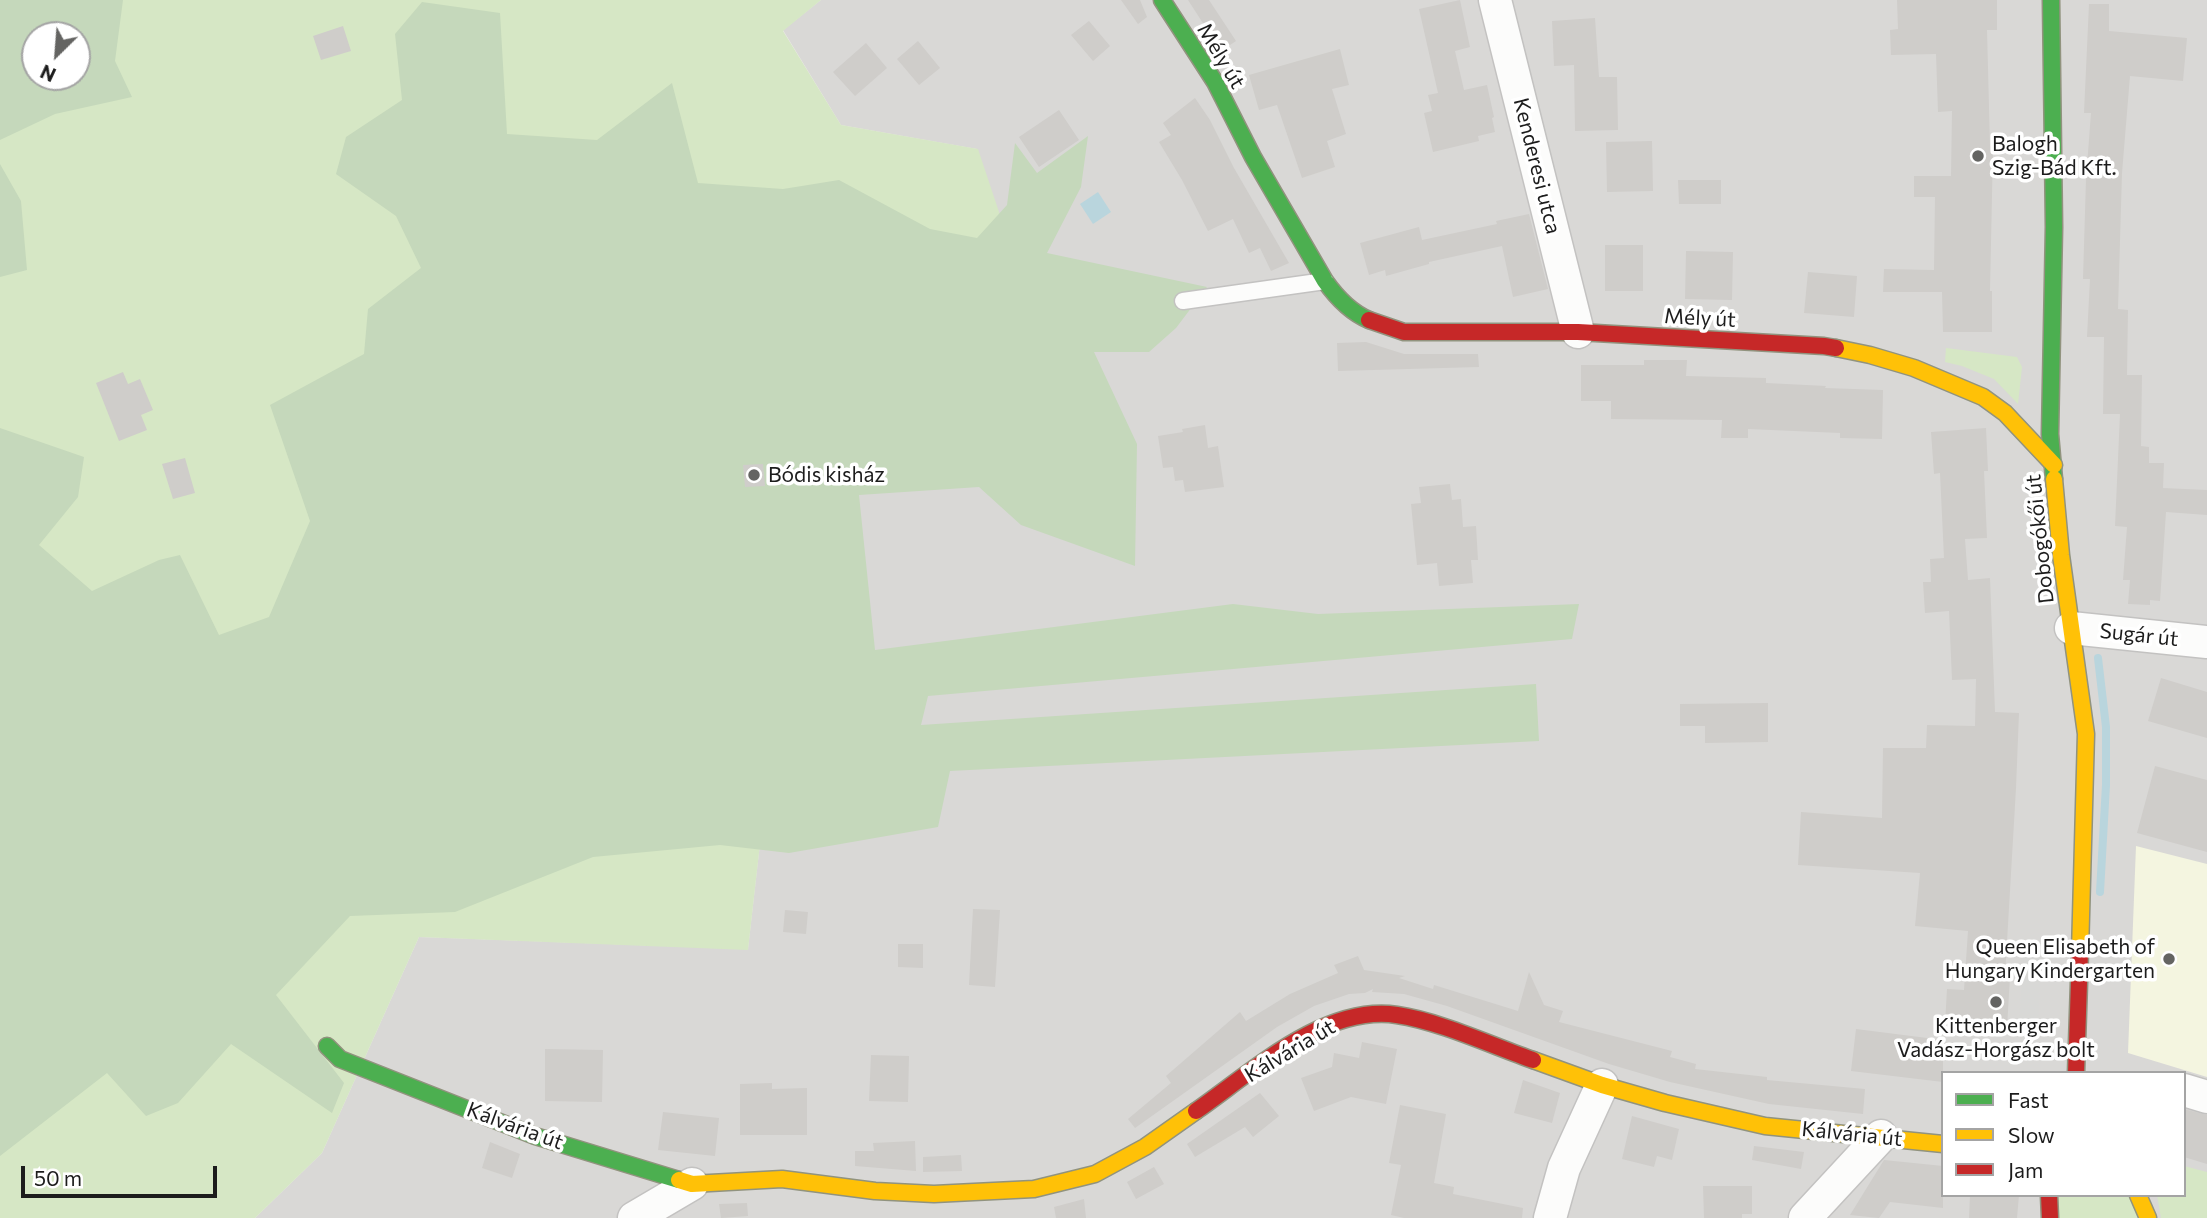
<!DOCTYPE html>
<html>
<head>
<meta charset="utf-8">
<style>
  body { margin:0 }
  #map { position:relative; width:2207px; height:1218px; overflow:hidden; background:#eae9e5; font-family:Commissioner,sans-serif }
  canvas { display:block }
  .legend { position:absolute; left:1941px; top:1071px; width:245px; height:126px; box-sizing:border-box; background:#fff; border:2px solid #a4a4a4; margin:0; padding:9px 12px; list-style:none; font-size:21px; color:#1c1c1c }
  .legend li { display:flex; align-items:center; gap:14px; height:35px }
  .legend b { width:35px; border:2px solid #a4a4a4 }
  .north { position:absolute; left:21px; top:21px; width:70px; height:70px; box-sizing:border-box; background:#fff; border:2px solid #a4a4a4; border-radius:50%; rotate:205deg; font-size:19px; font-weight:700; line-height:28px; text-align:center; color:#1c1c1c }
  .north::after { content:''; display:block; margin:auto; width:24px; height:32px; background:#646462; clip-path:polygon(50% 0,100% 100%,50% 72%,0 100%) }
  .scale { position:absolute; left:21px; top:1166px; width:196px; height:32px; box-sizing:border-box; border:4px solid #1c1c1c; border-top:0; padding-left:9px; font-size:21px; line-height:24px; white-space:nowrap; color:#1c1c1c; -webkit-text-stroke:5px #fff; paint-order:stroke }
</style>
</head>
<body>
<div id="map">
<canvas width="2207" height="1218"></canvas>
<ul class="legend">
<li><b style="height:9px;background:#4caf50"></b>Fast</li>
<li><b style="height:9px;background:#ffc107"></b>Slow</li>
<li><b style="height:9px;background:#c62828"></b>Jam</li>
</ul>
<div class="north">N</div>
<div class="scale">50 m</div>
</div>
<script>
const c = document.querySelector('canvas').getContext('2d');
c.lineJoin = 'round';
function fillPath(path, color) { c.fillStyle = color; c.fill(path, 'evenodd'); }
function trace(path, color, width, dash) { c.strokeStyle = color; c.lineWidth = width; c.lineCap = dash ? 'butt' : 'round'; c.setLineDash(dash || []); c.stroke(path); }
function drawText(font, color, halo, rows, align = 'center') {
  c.font = font + ' Commissioner,sans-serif'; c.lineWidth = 7; c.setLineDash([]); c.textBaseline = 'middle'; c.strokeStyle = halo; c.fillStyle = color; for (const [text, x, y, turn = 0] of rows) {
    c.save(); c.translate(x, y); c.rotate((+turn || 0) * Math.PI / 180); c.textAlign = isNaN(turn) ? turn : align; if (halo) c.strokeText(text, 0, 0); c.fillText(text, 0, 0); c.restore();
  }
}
const residential = new Path2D(`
  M821 0H2207V1218H255L322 1153 419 937 748 949 801 481 977 149 841 125 783 30ZM1943 1073H2184V1195H1943Z`);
const education = new Path2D(`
  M2136 846 2207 864V1077L2128 1053Z`);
const religious = new Path2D(`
  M2024 943H2042L2038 1029 2019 1028Z`);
const grass = new Path2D(`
  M0 0H821L783 31 841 125 978 149 1010 245 801 481 748 950 419 937 322 1153 255 1218H0ZM35 35H77V77H35Z
  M1946 348 2017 357 2022 367 2018 404 1994 379 1962 366 1945 362Z
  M2184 1166 2207 1172V1218H2161L2157 1195H2184Z
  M2057 1195H2130L2140 1218H2057Z`);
const forest = new Path2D(`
  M0 0H123L115 61 132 97 55 114 0 140ZM77 35V77H35V35Z
  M422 2 500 13 507 134 597 140 672 83 698 183 783 189 839 180 930 229 977 238 1007 205 1015 143 1037 173 1088 136 1081 187 1047 253 1207 287 1176 328 1149 352H1094L1137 444 1135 566 1021 525 979 487 859 495 875 650 1233 604 1318 614 1579 604 1572 639 928 696 921 725 1536 684 1539 741 950 771 938 827 789 853 720 845 593 857 455 912 350 916 276 995 344 1083 332 1113 231 1044 178 1103 146 1116 107 1073 0 1156V428L84 457 78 497 39 545 92 591 159 560 180 555 219 635 269 617 310 521 270 405 364 354 368 309 421 268 396 216 336 174 346 137 402 100 395 34Z
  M0 164 21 201 27 270 0 277Z`);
const water = new Path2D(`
  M1098 192 1111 212 1093 224 1080 204Z`);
const stream = new Path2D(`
  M2098 658 2106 727V785L2100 892`);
const building = new Path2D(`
  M1121 0H1140L1147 17 1138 24Z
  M1188 0H1209L1236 41 1221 51Z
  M1460 0 1470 47 1455 51 1464 90 1487 85 1494 117 1492 118 1495 132 1478 136 1479 141 1433 152 1424 113 1432 111 1428 95 1438 93 1419 9Z
  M1897 0H1997V30H1987L1990 146 1993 147 1990 291H1992V332H1943L1942 292H1883L1884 269 1934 270 1935 197H1914V176H1951L1952 111 1938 112 1936 54 1891 55 1890 30 1898 29Z
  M2089 4H2109V31L2187 38 2183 81 2130 76 2122 173 2118 309 2128 310 2127 375H2142L2141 446 2149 447V463H2164L2163 488 2207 490V515L2166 512 2160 601 2150 600V605L2128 604 2130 580H2123L2127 527 2115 526 2120 414H2103L2104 337H2087L2090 279H2083L2086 179 2091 113H2084Z
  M1595 18 1599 77H1617L1618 130 1575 131 1574 65 1554 66 1552 21Z
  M1089 21 1110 46 1093 61 1071 35Z
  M343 26 351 51 321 60 313 36Z
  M918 41 940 68 919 85 897 59Z
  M866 43 887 68 855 96 833 72Z
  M1340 49 1349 85 1332 89 1346 134 1327 141 1335 167 1302 178 1277 105 1259 110 1249 75Z
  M1195 98 1210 120 1234 168 1289 263 1271 271 1260 248 1249 253 1233 219 1208 231 1182 180 1159 142 1171 135 1163 123Z
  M1059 110 1079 140 1039 167 1019 137Z
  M1652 141 1653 191 1607 192 1606 142Z
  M1678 180H1721V204H1679Z
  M1529 214 1548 289 1513 297 1502 246 1429 262V264L1386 276 1385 270 1369 275 1360 243 1419 227 1422 240 1497 224 1496 221Z
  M1605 245H1643V291H1605Z
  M1686 251 1733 252 1732 300 1685 299Z
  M1808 272 1857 276 1854 317 1804 313Z
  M1366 342 1404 354H1478L1479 367 1338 371 1337 343Z
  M1644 360H1687L1686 376 1766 378V383L1826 386 1825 388 1883 390 1882 439 1840 438V433L1748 429V438H1721L1722 420 1611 419V401H1581V365H1644Z
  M123 372 128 384 140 379 153 410 141 415 147 430 119 441 96 383Z
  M1205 425 1208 448 1218 446 1224 487 1185 492 1183 480 1175 481 1173 467 1163 468 1158 436 1183 432 1182 429Z
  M1986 428 1988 471H1984L1987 538 1965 539 1968 580 1990 578 1995 712 2019 713 2016 788 2005 976H2010L2007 1028 1945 1024 1947 989 1964 990 1968 931 1915 926 1920 873 1798 865 1801 812 1882 818 1883 748H1926L1927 725 1975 726 1976 679 1952 680 1949 611 1925 613 1923 582H1931L1930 559 1944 558 1940 473 1934 474 1931 432Z
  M185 458 195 493 173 499 162 464Z
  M763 464 765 486 745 487 743 465Z
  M1450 484 1452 500 1461 499 1463 527 1476 526 1478 560H1471L1473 583 1439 586 1437 563 1417 565 1411 504 1421 503 1419 487Z
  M2161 678 2207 692V738L2148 721Z
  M1768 703V742L1705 743V726H1680V704Z
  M2155 766 2207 780V852L2137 833Z
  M973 909 1000 910 995 987 969 985Z
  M785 910 808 912 806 934 783 932Z
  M898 944H923V968L898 967Z
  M1358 956 1364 970 1405 976 1399 978 1433 989 1434 985 1518 1011 1529 972 1544 1005 1563 1011 1559 1022 1672 1051 1670 1057 1696 1064 1695 1069 1767 1077V1080L1865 1089 1863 1114 1769 1104 1670 1082 1609 1064 1447 1006 1404 994 1372 992 1373 989 1365 993 1349 994 1314 1006 1277 1027 1135 1128 1128 1119 1171 1083 1166 1076 1240 1012 1246 1021 1290 994 1338 973 1334 965Z
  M1856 1029 1943 1040V1082L1851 1071Z
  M1362 1042 1397 1049 1386 1104 1351 1097 1314 1111 1301 1078 1332 1067 1334 1053 1359 1058Z
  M545 1049 603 1050 602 1102 545 1101Z
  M871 1055 909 1056 908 1102 869 1101Z
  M1523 1080 1560 1093 1552 1123 1514 1113Z
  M772 1083V1089L807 1088V1135H740V1084Z
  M1260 1093 1279 1116 1253 1137 1245 1127 1195 1157 1187 1144Z
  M1400 1105 1446 1114 1434 1183 1454 1187 1453 1194 1523 1208 1522 1218H1404L1391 1215 1401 1165 1389 1163Z
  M2184 1109 2207 1115V1164L2184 1157Z
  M663 1112 719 1118 715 1156 658 1150Z
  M1632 1116 1679 1129 1672 1160 1657 1156 1654 1167 1622 1159Z
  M915 1141 916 1171 855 1166V1151H874L873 1143Z
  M490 1142 520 1154 512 1178 482 1168Z
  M1754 1146 1804 1152 1801 1169 1752 1160Z
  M961 1155 962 1171 923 1172V1157Z
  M1884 1160 1943 1166V1208L1890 1202 1879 1218 1850 1215Z
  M1154 1167 1164 1184 1136 1199 1127 1182Z
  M1703 1186H1752V1214H1742V1218H1704Z
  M1970 1195H2019L2017 1218H1969Z
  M1084 1199 1086 1218H1056L1054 1207Z
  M747 1203 748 1216 721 1218 719 1204Z`);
const lane = new Path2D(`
  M1183 301 1325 281`);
const street = new Path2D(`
  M1495 0 1578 332
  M2071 628 2207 642
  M2184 1090 2207 1097
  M634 1218 692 1184
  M1550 1218 1564 1168 1602 1085
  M1805 1218 1881 1136`);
const fast = new Path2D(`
  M1162 0 1215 82 1253 157 1325 281C1337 298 1350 312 1369 320
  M2051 0 2054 227 2050 434 2054 479
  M327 1046 340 1059 535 1136 679 1180`);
const slow = new Path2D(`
  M1836 348 1870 355 1914 368 1983 397 2005 413 2054 465
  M2054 479 2061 555 2086 734 2080 952
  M1533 1060 1602 1085 1665 1103 1765 1126 1943 1144
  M679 1180 692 1184 782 1179 875 1191 934 1194 1034 1189 1095 1174 1145 1147 1196 1111
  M2138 1195 2148 1218`);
const jam = new Path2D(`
  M1369 320 1404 332H1578L1824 346 1836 348
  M2076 1073 2080 952
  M1196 1111C1252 1072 1325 1004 1397 1015 1439 1021 1493 1046 1533 1060
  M2049 1195 2050 1218`);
const markers = [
  [1978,156,7,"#646462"],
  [754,475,7,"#646462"],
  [2169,959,7,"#646462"],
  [1996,1002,7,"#646462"]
];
const streetNames = [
  ["Mély út",1221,56,59],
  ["Kenderesi utca",1537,166,76],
  ["Mély út",1700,318,3],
  ["Dobogókői út",2040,539,-96],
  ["Sugár út",2139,635,6],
  ["Kálvária út",1290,1051,-31],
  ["Kálvária út",515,1126,20],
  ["Kálvária út",1852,1134,6]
];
const poiNames = [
  ["Balogh",1992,144],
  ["Szig-Bád Kft.",1992,168],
  ["Bódis kisház",768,475],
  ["Queen Elisabeth of",2155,947,"right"],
  ["Hungary Kindergarten",2155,971,"right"],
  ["Kittenberger",1996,1026,"center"],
  ["Vadász-Horgász bolt",1996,1050,"center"]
];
fillPath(residential, '#d9d8d6');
fillPath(education, '#f4f5e0');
fillPath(religious, '#d8d8d6');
fillPath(grass, '#d6e7c5');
fillPath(forest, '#c5d8bb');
fillPath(water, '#b9d5dd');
trace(stream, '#b9d5dd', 8);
fillPath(building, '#cfcdca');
trace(lane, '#c3c2c1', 19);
trace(street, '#c3c2c1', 35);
trace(fast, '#91937e', 19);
trace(slow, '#91937e', 19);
trace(jam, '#91937e', 19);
trace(lane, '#fcfcfb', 16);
trace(street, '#fcfcfb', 32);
trace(fast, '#4caf50', 16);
trace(slow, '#ffc107', 16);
trace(jam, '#c62828', 16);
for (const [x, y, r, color] of markers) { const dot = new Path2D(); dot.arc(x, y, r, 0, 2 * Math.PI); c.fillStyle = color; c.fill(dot); trace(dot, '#fff', 2.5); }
drawText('21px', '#1c1c1c', '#fff', streetNames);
drawText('21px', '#1c1c1c', '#fff', poiNames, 'left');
</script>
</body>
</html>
